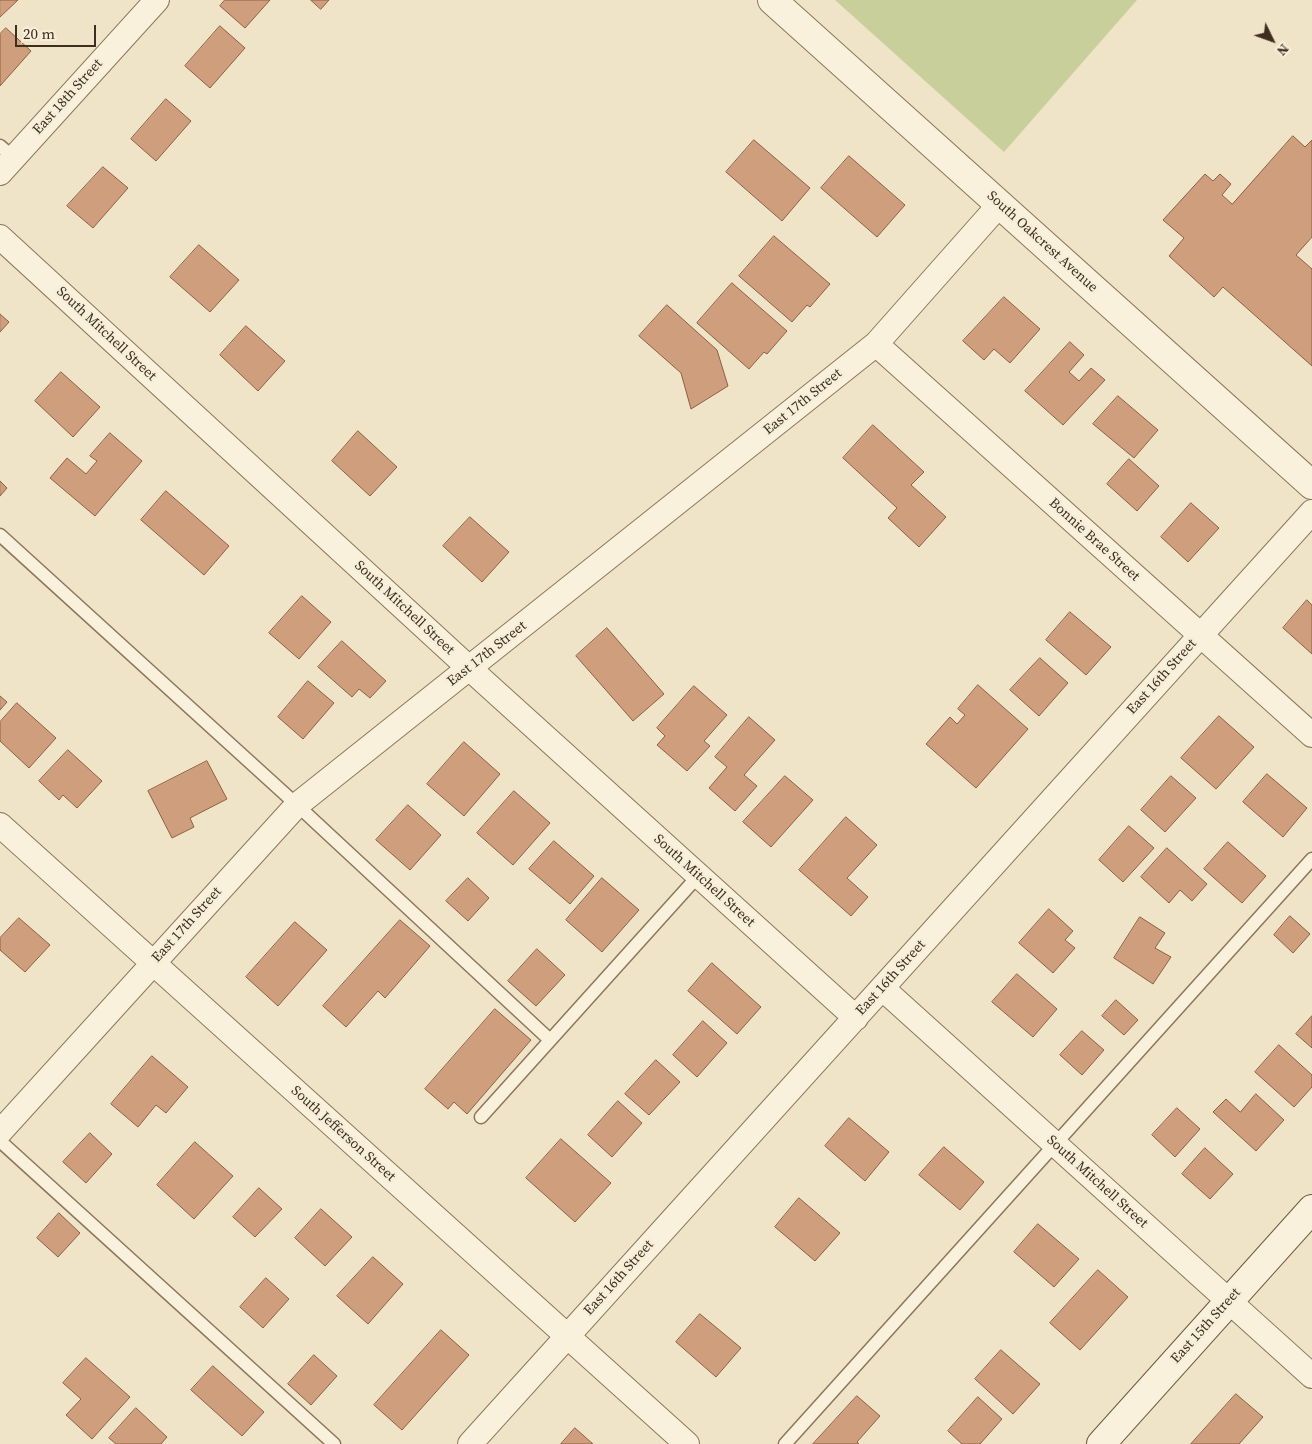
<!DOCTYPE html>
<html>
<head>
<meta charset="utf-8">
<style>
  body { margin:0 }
  #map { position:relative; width:1312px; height:1444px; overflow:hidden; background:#f0e4c8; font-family:"Source Serif 4",serif }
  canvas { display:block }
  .north { position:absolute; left:1247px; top:15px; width:50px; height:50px; -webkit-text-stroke:4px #f7eed8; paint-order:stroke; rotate:132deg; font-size:14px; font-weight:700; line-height:20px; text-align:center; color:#3d2e20 }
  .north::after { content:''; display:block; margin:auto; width:18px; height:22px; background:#3d2e20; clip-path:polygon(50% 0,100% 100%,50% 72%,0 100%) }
  .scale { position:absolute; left:15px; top:25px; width:81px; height:22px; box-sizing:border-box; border:2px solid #3d2e20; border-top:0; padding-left:6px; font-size:15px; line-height:18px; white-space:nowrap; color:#3d2e20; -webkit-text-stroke:4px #f7eed8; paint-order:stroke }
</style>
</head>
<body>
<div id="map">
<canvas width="1312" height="1444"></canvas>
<div class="north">N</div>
<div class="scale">20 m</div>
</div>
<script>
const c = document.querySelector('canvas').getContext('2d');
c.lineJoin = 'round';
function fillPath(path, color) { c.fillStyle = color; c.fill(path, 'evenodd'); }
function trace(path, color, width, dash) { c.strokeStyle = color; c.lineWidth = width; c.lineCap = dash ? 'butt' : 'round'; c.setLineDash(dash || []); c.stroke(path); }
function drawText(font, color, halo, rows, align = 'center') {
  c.font = font + ' "Source Serif 4",serif'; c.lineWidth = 5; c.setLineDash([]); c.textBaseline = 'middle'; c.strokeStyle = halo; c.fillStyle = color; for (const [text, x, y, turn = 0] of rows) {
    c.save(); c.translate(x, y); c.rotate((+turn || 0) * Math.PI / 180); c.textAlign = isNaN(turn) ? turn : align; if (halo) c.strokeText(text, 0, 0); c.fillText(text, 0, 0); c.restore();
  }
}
const green = new Path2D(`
  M835 0H1137L1004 152Z`);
const building = new Path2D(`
  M0 0H18L0 17Z
  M225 0H270L245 28 220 6Z
  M311 0H329L321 9Z
  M220 26 245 48 210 88 185 66Z
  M6 28 31 51 0 86V34Z
  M166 99 191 121 156 161 131 139Z
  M1293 136 1305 147 1312 140V237L1296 255 1312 269V366L1223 287 1214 297 1169 256 1184 238 1163 220 1205 174 1213 181 1220 174 1231 184 1222 195 1232 204Z
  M754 140 810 188 782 221 726 172Z
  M849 156 905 205 877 237 821 188Z
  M103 167 128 188 93 228 67 206Z
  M774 236 830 284 810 307 807 305 792 322 739 276Z
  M199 245 239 280 210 312 170 277Z
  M732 283 787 331 767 354 764 352 749 369 697 323Z
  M1004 297 1040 329 1010 363 994 349 984 360 963 341Z
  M667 305 717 350 728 386 691 409 681 373 639 336Z
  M0 314 9 322 0 332Z
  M246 326 285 361 258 391 220 355Z
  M1070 342 1084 355 1069 372 1079 381 1091 368 1105 380 1063 425 1025 391Z
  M61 372 100 407 73 437 35 401Z
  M1118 396 1158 430 1134 458 1093 424Z
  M873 425 924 472 911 485 946 517 919 547 888 518 897 508 843 458Z
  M358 431 397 467 370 496 332 461Z
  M110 433 142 461 95 516 50 478 67 458 86 474 97 461 90 456Z
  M1129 459 1159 486 1137 511 1107 484Z
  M0 481 7 488 0 496Z
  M166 491 229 546 204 575 141 520Z
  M1191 503 1219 528 1188 562 1161 537Z
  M470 517 509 552 482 582 443 546Z
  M302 596 331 622 299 659 269 633Z
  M1307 600 1312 605V654L1283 628Z
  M1070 612 1111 647 1086 675 1046 640Z
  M607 628 664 694 633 721 576 656Z
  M342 641 386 681 370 698 359 689 352 697 318 667Z
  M1040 658 1068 683 1039 716 1010 690Z
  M308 681 334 703 303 739 278 717Z
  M978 685 1028 729 976 788 926 744 950 717 957 724 965 715 958 709Z
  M694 686 727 715 704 741 710 746 687 771 657 745 665 736 657 728Z
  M0 696 7 702 0 710Z
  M17 703 56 738 29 768 0 741V722Z
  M1219 716 1254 747 1216 789 1181 758Z
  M749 717 775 740 744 775 757 786 735 811 709 788 727 767 715 757Z
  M464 742 500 774 464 816 427 784Z
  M68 750 102 781 77 808 63 795 59 800 39 781Z
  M207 761 227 799 190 818 194 827 172 838 148 791Z
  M1267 774 1307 808 1283 837 1243 802Z
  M785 776 813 800 771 847 743 822Z
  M1171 776 1196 798 1165 832 1141 810Z
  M514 791 550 823 513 865 477 833Z
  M408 805 441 835 410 870 376 840Z
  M846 817 877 845 847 878 868 897 851 916 799 870Z
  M1129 826 1154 848 1123 882 1099 860Z
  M554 841 594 876 570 904 529 869Z
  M1228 842 1266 876 1242 903 1204 869Z
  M1167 848 1207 884 1192 901 1180 890 1169 903 1141 877Z
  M468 878 489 898 468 921 446 901Z
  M602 878 639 910 602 952 566 920Z
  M1049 909 1073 931 1065 940 1075 948 1053 973 1019 943Z
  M1290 916 1310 934 1293 953 1274 935Z
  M1140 917 1165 933 1155 948 1171 957 1153 984 1114 958Z
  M19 918 50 945 25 972 0 950V938Z
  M400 920 430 946 385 998 378 991 346 1027 323 1006Z
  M295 922 327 950 278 1006 246 977Z
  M537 949 565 975 536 1006 508 981Z
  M712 963 761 1007 737 1034 688 991Z
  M1017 974 1057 1009 1033 1037 992 1002Z
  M1116 1000 1138 1020 1124 1035 1102 1016Z
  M495 1009 531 1040 467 1114 454 1102 448 1109 425 1089Z
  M1312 1016V1048L1296 1034Z
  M703 1021 727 1043 697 1077 673 1055Z
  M1082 1031 1104 1050 1082 1075 1060 1055Z
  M1279 1045 1312 1075V1087L1294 1107 1255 1072Z
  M152 1056 188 1087 166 1113 156 1105 138 1127 111 1104Z
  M656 1060 680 1082 649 1115 625 1094Z
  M1256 1094 1284 1120 1256 1151 1213 1112 1226 1099 1240 1112Z
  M618 1101 642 1123 612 1157 588 1135Z
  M1177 1108 1200 1129 1175 1157 1152 1135Z
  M849 1118 889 1152 865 1181 825 1146Z
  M90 1133 112 1154 86 1183 63 1162Z
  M561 1139 611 1183 575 1222 526 1178Z
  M195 1142 233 1176 194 1219 157 1185Z
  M944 1147 984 1182 960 1210 919 1175Z
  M1205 1148 1233 1174 1210 1199 1182 1174Z
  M259 1188 282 1209 255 1237 233 1217Z
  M799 1198 840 1233 815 1261 775 1227Z
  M321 1209 352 1237 325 1266 295 1238Z
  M59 1213 80 1233 58 1257 37 1238Z
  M1038 1224 1079 1259 1054 1287 1014 1252Z
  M373 1257 403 1284 368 1324 337 1296Z
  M1098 1270 1128 1297 1080 1350 1050 1323Z
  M266 1278 289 1299 263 1328 240 1307Z
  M700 1314 741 1348 716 1377 676 1342Z
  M441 1330 469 1355 402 1430 374 1405Z
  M1001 1350 1040 1384 1013 1414 975 1379Z
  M314 1355 337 1376 311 1405 288 1384Z
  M86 1358 130 1397 92 1439 66 1415 81 1399 63 1383Z
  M213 1366 264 1412 242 1436 191 1390Z
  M1236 1394 1263 1417 1239 1444H1191Z
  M857 1396 880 1416 857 1442 859 1444H813Z
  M978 1397 1002 1419 980 1444H962L948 1431Z
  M136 1408 167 1437 161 1444H116L109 1438Z
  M575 1428 593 1444H561Z`);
const service = new Path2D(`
  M0 146 14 158
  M0 535 297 805 550 1040
  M481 1117 699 875
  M0 1141 334 1444
  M785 1444 1312 859`);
const minor = new Path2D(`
  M0 173 157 0
  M0 237 469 668 856 1018
  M876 344 1312 735
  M0 825 687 1444
  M882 988 1312 1376
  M0 1132 297 805 876 344 1000 204
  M470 1444 1312 512`);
const tertiary = new Path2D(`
  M772 0 1312 485`);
const secondary = new Path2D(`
  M1101 1444 1312 1209`);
const streetNames = [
  ["East 18th Street",68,97,-48],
  ["South Oakcrest Avenue",1042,242,42],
  ["South Mitchell Street",106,334,43],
  ["East 17th Street",803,402,-39],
  ["Bonnie Brae Street",1094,540,42],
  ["South Mitchell Street",404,608,43],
  ["East 17th Street",487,654,-38],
  ["East 16th Street",1162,677,-48],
  ["South Mitchell Street",704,881,42],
  ["East 17th Street",187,925,-48],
  ["East 16th Street",891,978,-48],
  ["South Jefferson Street",343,1134,42],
  ["South Mitchell Street",1097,1182,42],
  ["East 16th Street",619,1278,-48],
  ["East 15th Street",1206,1326,-48]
];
fillPath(green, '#c9cf9b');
fillPath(building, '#cf9f7d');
trace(building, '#8d5f41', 1);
trace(service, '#8d765c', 15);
trace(minor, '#8d765c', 26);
trace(tertiary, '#8d765c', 30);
trace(secondary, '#6f573f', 30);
trace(service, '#faf1dc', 12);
trace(minor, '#faf1dc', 24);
trace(tertiary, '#faf1dc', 28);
trace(secondary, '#faf1dc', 28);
drawText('14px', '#3d2e20', '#f7eed8', streetNames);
</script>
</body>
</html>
